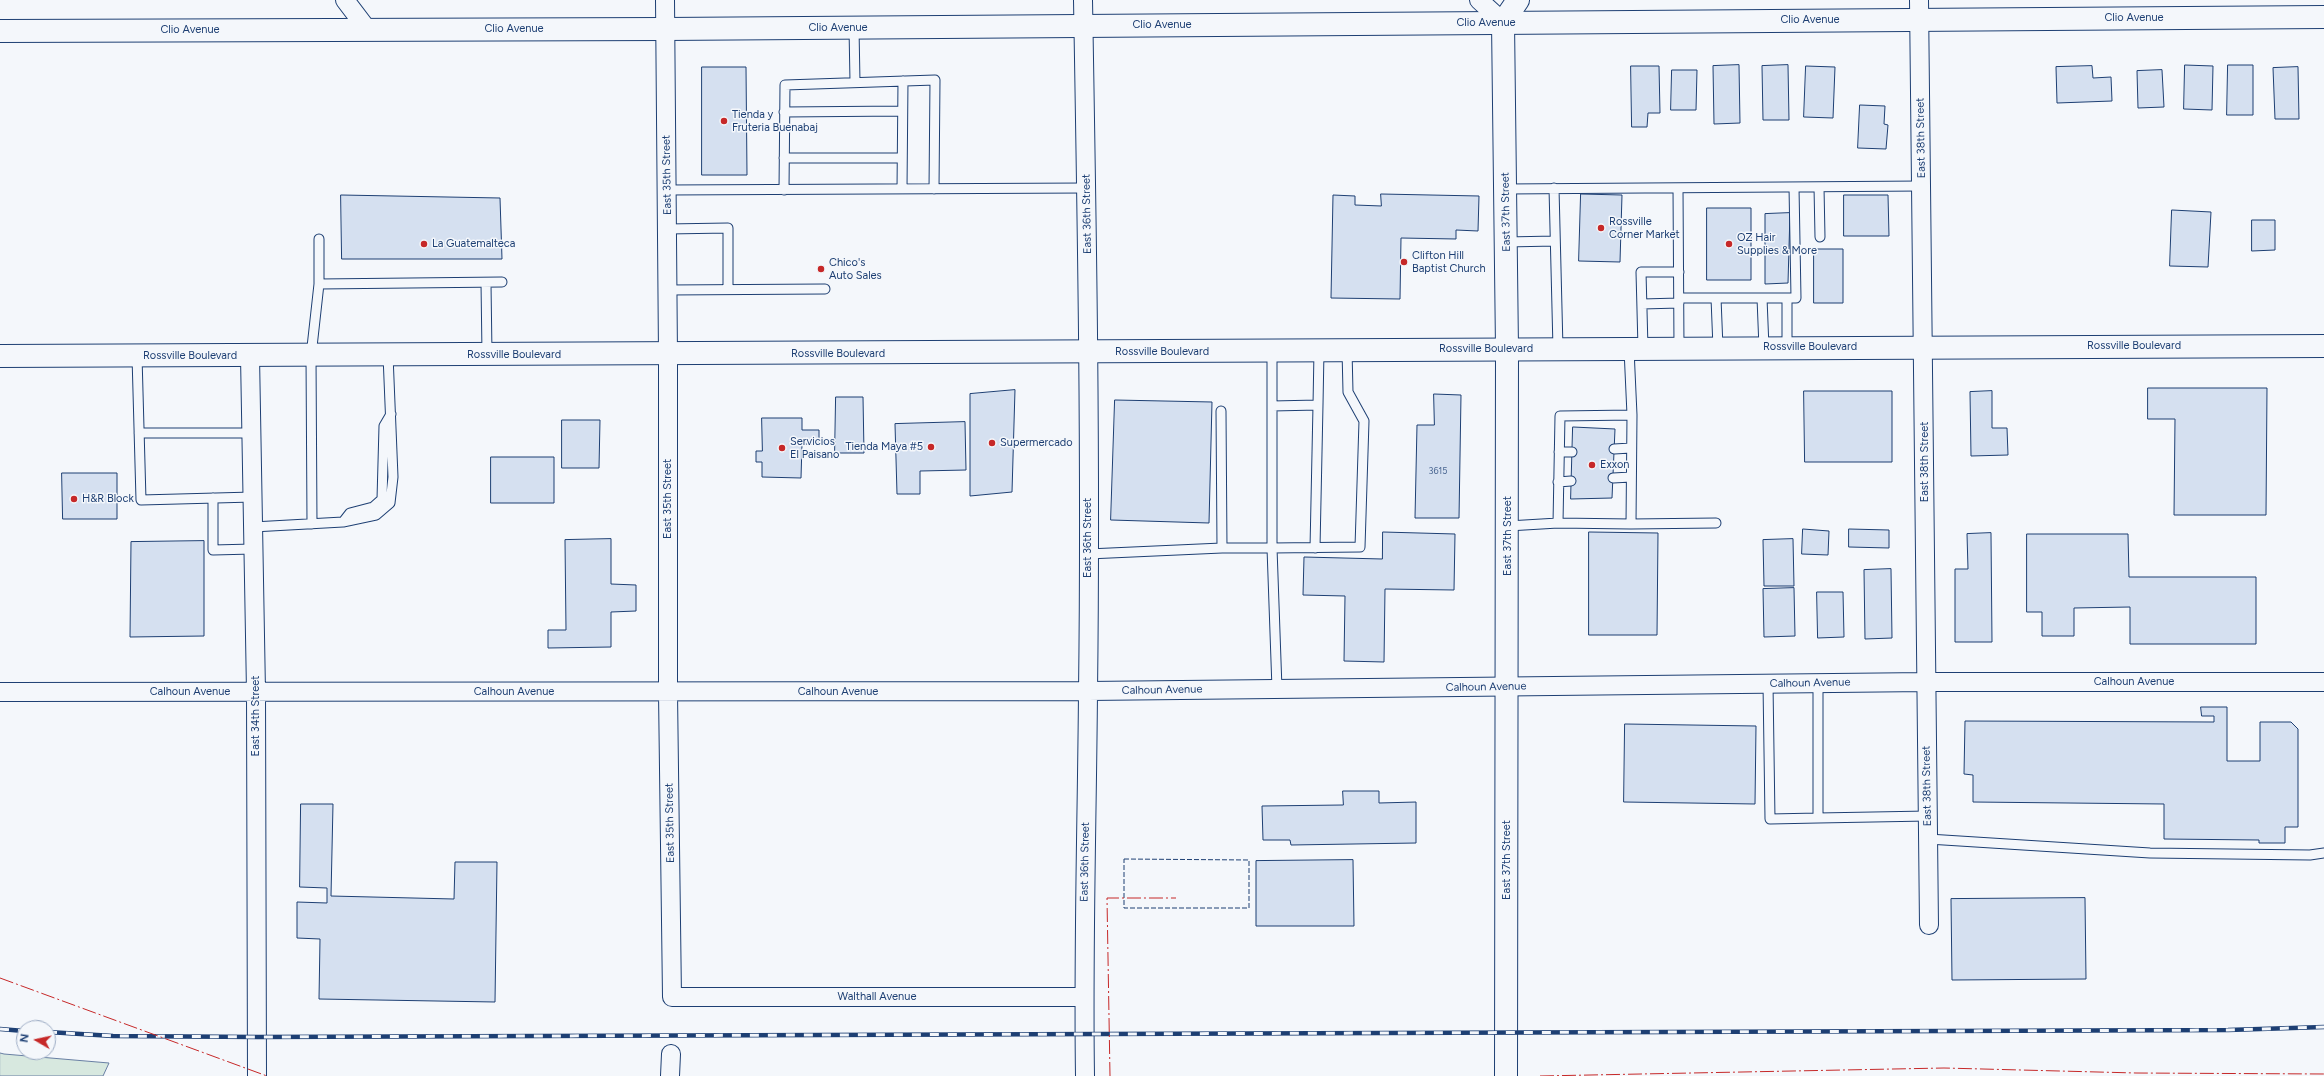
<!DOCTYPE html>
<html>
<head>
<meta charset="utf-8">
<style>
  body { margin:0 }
  #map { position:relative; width:2324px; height:1076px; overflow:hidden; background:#f4f7fb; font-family:Figtree,sans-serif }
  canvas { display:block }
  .north { position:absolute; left:16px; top:1020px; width:40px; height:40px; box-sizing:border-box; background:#f4f7fb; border:1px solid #9eadc5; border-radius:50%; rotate:279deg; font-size:11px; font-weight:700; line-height:16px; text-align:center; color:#1d3f73 }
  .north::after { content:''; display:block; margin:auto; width:14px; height:18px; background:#c62828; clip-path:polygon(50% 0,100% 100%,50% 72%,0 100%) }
</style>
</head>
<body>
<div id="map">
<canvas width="2324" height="1076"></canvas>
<div class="north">N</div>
</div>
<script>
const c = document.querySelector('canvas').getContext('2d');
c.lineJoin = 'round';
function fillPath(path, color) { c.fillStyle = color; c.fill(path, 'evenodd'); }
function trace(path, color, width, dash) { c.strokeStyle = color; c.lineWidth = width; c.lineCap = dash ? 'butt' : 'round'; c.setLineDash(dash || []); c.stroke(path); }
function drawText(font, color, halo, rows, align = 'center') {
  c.font = font + ' Figtree,sans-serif'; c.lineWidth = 3; c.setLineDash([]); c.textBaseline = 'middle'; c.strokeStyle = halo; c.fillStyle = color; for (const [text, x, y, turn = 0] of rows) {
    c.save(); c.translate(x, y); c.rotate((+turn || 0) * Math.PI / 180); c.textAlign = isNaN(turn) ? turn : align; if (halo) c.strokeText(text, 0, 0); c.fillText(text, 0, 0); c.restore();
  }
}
const green = new Path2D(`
  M0 1053 4 1054 109 1063 103 1076H0Z`);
const building = new Path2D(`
  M1739 65 1740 123 1714 124 1713 66Z
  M1788 65 1789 120H1763L1762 66Z
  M2185 65 2213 66 2212 110 2184 109Z
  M2228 65H2253V115H2227Z
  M1631 66H1659L1660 113H1648L1647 127H1632Z
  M1806 66 1835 67 1833 118 1804 117Z
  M2092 66 2093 78 2111 77 2112 101 2057 103 2056 67Z
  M702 67H746L747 175H702Z
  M2298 67 2299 119H2275L2273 68Z
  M1672 70H1697L1696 110H1671Z
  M2162 70 2164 107 2138 108 2137 71Z
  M1860 105 1885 106 1884 124 1888 125 1886 149 1858 148Z
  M1381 194 1479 196 1478 231 1456 230V239L1401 238 1400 299 1331 298 1333 195 1355 196V205L1381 206Z
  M1581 194 1622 195 1620 262 1579 261Z
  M341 195 500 198 502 259H342Z
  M1844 195H1888L1889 236H1844Z
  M1707 208H1751V280H1707Z
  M2172 210 2211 212 2208 267 2170 266Z
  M1790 213 1788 283 1765 284V214Z
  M2252 220H2275V250L2252 251Z
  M1814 249H1843V303H1814Z
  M2148 388H2267L2266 515H2174L2175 419H2148Z
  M1015 390 1012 492 970 496V394Z
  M1804 391H1892V462H1805Z
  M1992 391V428H2007L2008 455 1971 456 1970 392Z
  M1434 394 1461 395 1459 518H1415L1417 425H1434Z
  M836 397H863L864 453H835Z
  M1115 400 1212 402 1209 523 1111 520Z
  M762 418H802V430H819V444H802L801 478 762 477V462H756V451H762Z
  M562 420H600L599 468H562Z
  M965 422 966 470 920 471V494H897L895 424Z
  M1573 427 1615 429 1612 498 1571 499Z
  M491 457H554V503H491Z
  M62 473H117V519H63Z
  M1803 529 1829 531 1828 555 1802 554Z
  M1849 529 1889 530V548L1849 547Z
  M1383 532 1455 534 1454 590 1385 589 1384 662 1344 661 1345 596 1303 595 1304 557 1382 559Z
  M1589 532 1658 533 1657 635H1589Z
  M1991 533 1992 642H1955V569H1968L1967 534Z
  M2027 534H2128L2129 577H2256V644H2130V607L2074 608V636H2042V612H2027Z
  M611 539V584L636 585V611L611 612V647L548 648V630H566L565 540Z
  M1793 539 1794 586H1764L1763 540Z
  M204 541V636L130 637 131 542Z
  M1891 569 1892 638 1865 639 1864 570Z
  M1794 588 1795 636 1764 637 1763 589Z
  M1817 592H1843L1844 637 1818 638Z
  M2201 707H2227V761H2260V722H2291L2298 729V827H2285V843H2259V840L2164 839V804L1973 802V775L1964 774 1965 721 2214 722V716H2202Z
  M1625 724 1756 726 1755 804 1624 802Z
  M1343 791H1379V803L1416 802V843L1291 845 1290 840H1263L1262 806 1343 805Z
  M301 804H333L331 896 454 899 455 862H497L495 1002 319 999 320 939 297 938V902L327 903V888L300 887Z
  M1353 860 1354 926H1256V861Z
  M2085 898 2086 979 1952 980 1951 899Z`);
const service = new Path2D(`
  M854 28 855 82
  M784 112 902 111
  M784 158H901
  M1819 187 1820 237
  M1554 188 1558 349
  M1678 188 1679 348
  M902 189 903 81
  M1506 189 1922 186
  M667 190 1086 188
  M784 190 785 85 935 80 934 189
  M667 229 728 228V289
  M1506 242 1555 241
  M486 283 487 354
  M319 284 502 282
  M668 290 825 289
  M1679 298H1796L1794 187
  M1716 298 1718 348
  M1762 298 1764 348
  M1787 298V348
  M1642 304 1679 303
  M1643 348 1641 272H1679
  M137 356 141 500 253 497
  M1318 405 1319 351
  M1272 406 1318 405 1315 548
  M1221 411 1222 548
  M139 433H252
  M1614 449 1631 448
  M1559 452H1572
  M1613 478 1631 477
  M1558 482 1571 481
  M213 498V550L253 549
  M343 522 350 513 373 507 382 499 384 426 391 414
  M1558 523 1560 416 1632 415
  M312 524 311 356 319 284V239
  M1631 524 1716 523
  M1508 526 1558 523 1631 524 1632 415 1629 349
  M253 527 343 522 376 515 390 503 393 477 388 355
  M1088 554 1222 548H1272V351
  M1818 683V818L1928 816
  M1768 684 1770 819 1818 818
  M1277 689 1272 548 1360 547 1364 421 1348 392 1347 350
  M1928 839 2150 853 2310 855 2324 853`);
const minor = new Path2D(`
  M345 0 367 29
  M665 0 668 355V693L672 997H1083
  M1083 0C1087 231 1091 461 1088 692 1087 820 1083 948 1085 1076
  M1479 0 1503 22
  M1919 0 1929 925
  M250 356 256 692 257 1076
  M0 692 1088 691 1926 682H2324
  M670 1076 671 1054`);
const tertiary = new Path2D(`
  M0 31 665 29 2324 17`);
const secondary = new Path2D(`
  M1506 1076 1507 349 1503 22 1518 0`);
const trunk = new Path2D(`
  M0 356 2324 346`);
const rail = new Path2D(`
  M0 1029 24 1031
  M48 1032 113 1036 258 1037 2228 1030 2324 1027`);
const fence = new Path2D(`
  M1124 859 1249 860V908H1124Z`);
const power = new Path2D(`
  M0 978 267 1076
  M1110 1076 1107 898H1176
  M1540 1076 1944 1068 2136 1073 2324 1074`);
const markers = [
  [724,121,4,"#c62828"],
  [1601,228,4,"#c62828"],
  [424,244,4,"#c62828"],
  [1729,244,4,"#c62828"],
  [1404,262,4,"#c62828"],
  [821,269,4,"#c62828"],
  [992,443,4,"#c62828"],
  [931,447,4,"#c62828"],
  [782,448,4,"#c62828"],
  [1592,465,4,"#c62828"],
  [74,499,4,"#c62828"]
];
const numberNames = [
  ["3615",1438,471]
];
const streetNames = [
  ["Clio Avenue",2134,18],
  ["Clio Avenue",1810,20],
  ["Clio Avenue",1486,23],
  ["Clio Avenue",1162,25],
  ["Clio Avenue",838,28],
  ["Clio Avenue",514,29],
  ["Clio Avenue",190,30],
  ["East 38th Street",1921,138,-91],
  ["East 35th Street",667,175,-91],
  ["East 37th Street",1506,212,-91],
  ["East 36th Street",1087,214,-91],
  ["Rossville Boulevard",2134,346],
  ["Rossville Boulevard",1810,347],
  ["Rossville Boulevard",1486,349],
  ["Rossville Boulevard",1162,352],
  ["Rossville Boulevard",838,354],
  ["Rossville Boulevard",514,355],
  ["Rossville Boulevard",190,356],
  ["East 38th Street",1925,462,-90],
  ["East 35th Street",668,499,-90],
  ["East 37th Street",1508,536,-90],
  ["East 36th Street",1088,538,-90],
  ["Calhoun Avenue",2134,682],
  ["Calhoun Avenue",1810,683,-1],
  ["Calhoun Avenue",1486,687,-1],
  ["Calhoun Avenue",1162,690,-1],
  ["Calhoun Avenue",190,692],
  ["Calhoun Avenue",514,692],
  ["Calhoun Avenue",838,692],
  ["East 34th Street",256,716,-90],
  ["East 38th Street",1927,786,-91],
  ["East 35th Street",670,823,-91],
  ["East 37th Street",1507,860,-90],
  ["East 36th Street",1085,862,-89],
  ["Walthall Avenue",877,997]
];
const poiNames = [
  ["Tienda y",732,115],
  ["Fruteria Buenabaj",732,128],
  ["Rossville",1609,222],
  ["Corner Market",1609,235],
  ["OZ Hair",1737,238],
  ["Supplies & More",1737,251],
  ["La Guatemalteca",432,244],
  ["Clifton Hill",1412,256],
  ["Baptist Church",1412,269],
  ["Chico's",829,263],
  ["Auto Sales",829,276],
  ["Servicios",790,442],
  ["El Paisano",790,455],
  ["Supermercado",1000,443],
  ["Tienda Maya #5",923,447,"right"],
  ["Exxon",1600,465],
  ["H&R Block",82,499]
];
fillPath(green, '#d7e8df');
trace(green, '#687fa3', 1);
fillPath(building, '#d5e0f0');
trace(building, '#1d3f73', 1);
trace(service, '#1d3f73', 11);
trace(minor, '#1d3f73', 20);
trace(tertiary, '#1d3f73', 24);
trace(secondary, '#1d3f73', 24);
trace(trunk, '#1d3f73', 24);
trace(service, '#f4f7fb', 9);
trace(minor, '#f4f7fb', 18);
trace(tertiary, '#f4f7fb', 22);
trace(secondary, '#f4f7fb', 22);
trace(trunk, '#f4f7fb', 22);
trace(rail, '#1d3f73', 4.5);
trace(rail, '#f4f7fb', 3, [9]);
trace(fence, '#1d3f73', 1, [5, 2]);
trace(power, '#c62828', 1, [14, 3, 2, 3]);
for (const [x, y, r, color] of markers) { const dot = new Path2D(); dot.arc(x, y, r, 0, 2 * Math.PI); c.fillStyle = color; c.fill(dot); trace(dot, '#f4f7fb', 1.5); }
drawText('9px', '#4b6792', null, numberNames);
drawText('11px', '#1d3f73', '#f4f7fb', streetNames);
drawText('11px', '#1d3f73', '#f4f7fb', poiNames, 'left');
</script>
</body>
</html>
